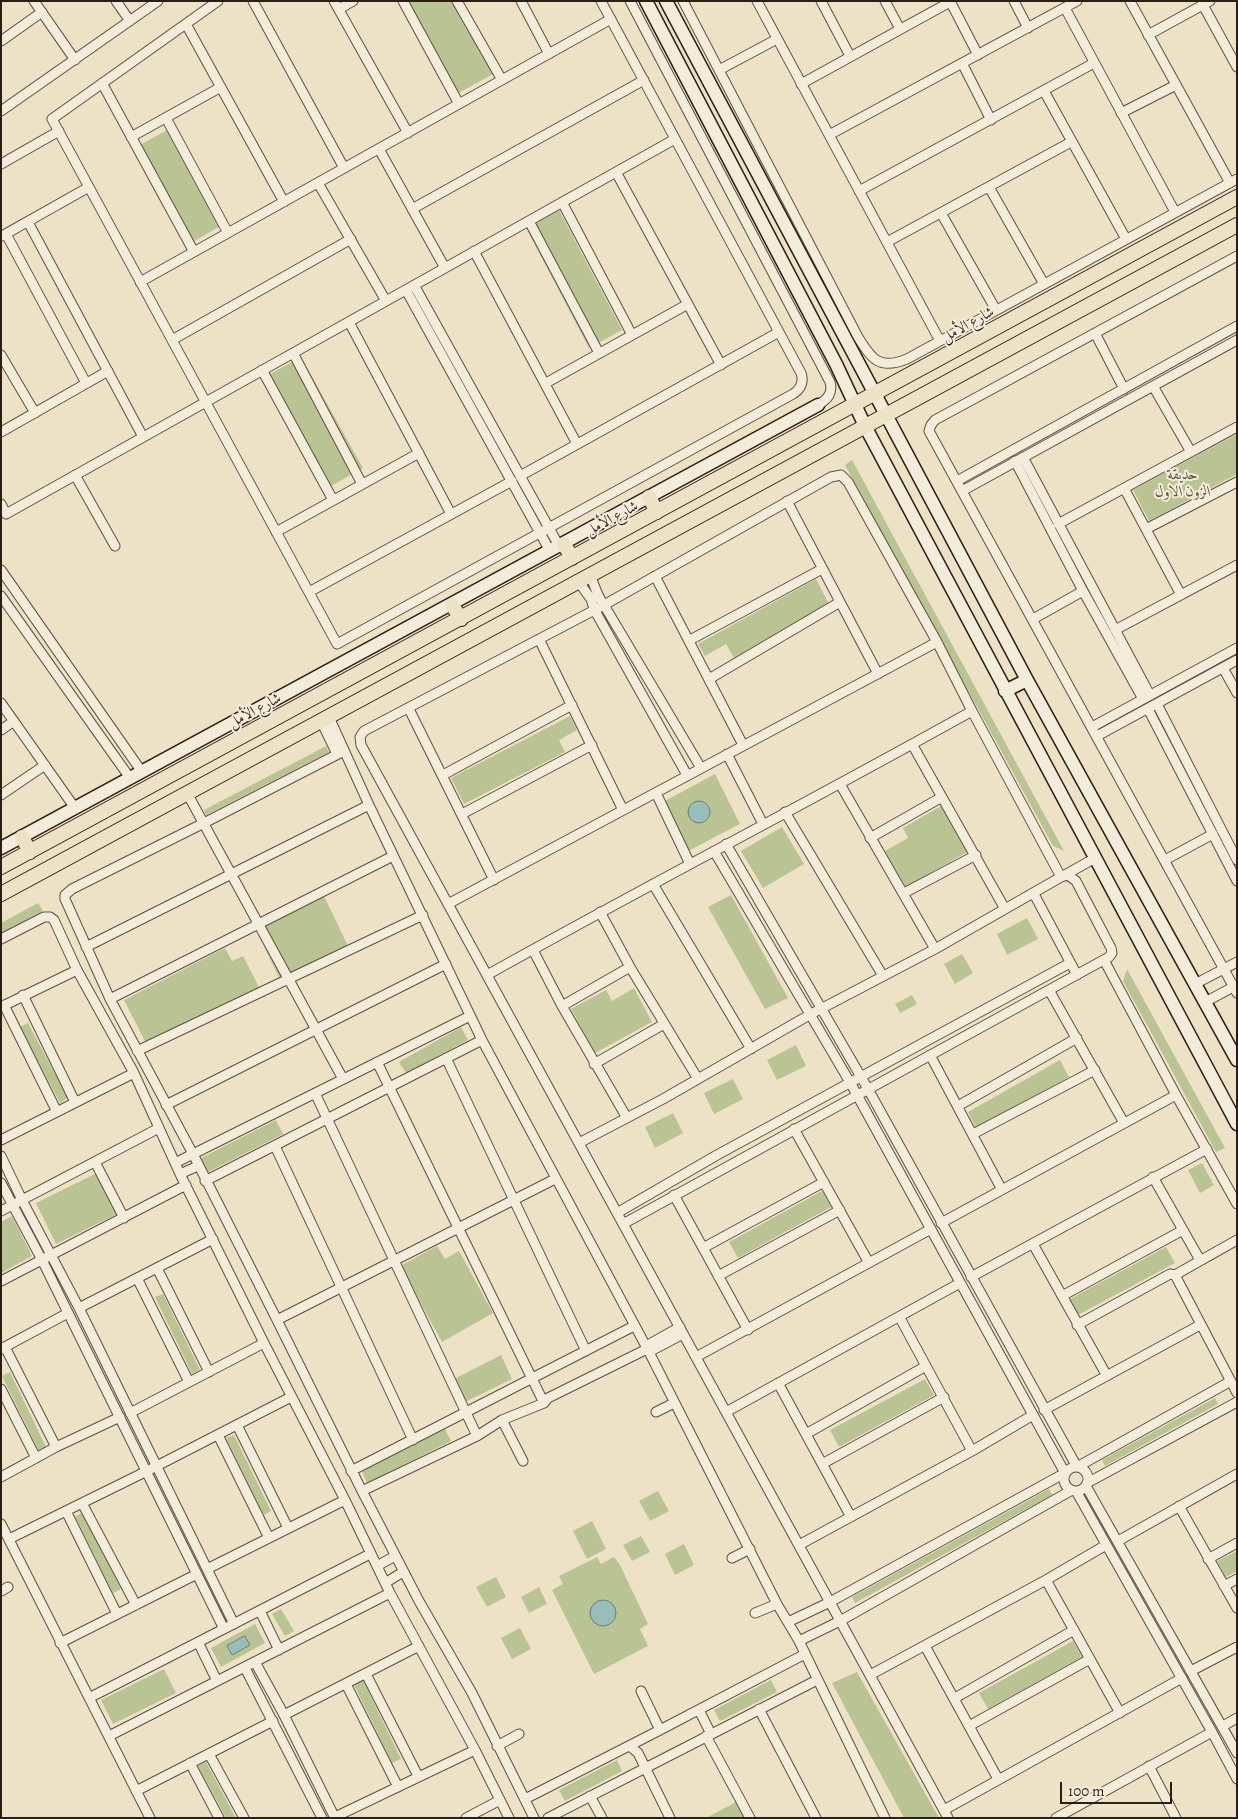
<!DOCTYPE html>
<html>
<head>
<meta charset="utf-8">
<style>
  body { margin:0 }
  #map { position:relative; width:1238px; height:1819px; overflow:hidden; background:#eee2c6; font-family:Alegreya,serif }
  canvas { display:block }
  .frame { position:absolute; inset:0; border:2px solid #2c1e15; pointer-events:none }
  .scale { position:absolute; left:1060px; top:1782px; width:112px; height:22px; box-sizing:border-box; border:2px solid #2c1e15; border-top:0; padding-left:6px; font-size:15px; line-height:18px; white-space:nowrap; color:#2c1e15; -webkit-text-stroke:4px #f4ecda; paint-order:stroke }
</style>
</head>
<body>
<div id="map">
<canvas width="1238" height="1819"></canvas>
<div class="frame"></div>
<div class="scale">100 m</div>
</div>
<script>
const c = document.querySelector('canvas').getContext('2d');
c.lineJoin = 'round';
function fillPath(path, color) { c.fillStyle = color; c.fill(path, 'evenodd'); }
function trace(path, color, width, dash) { c.strokeStyle = color; c.lineWidth = width; c.lineCap = dash ? 'butt' : 'round'; c.setLineDash(dash || []); c.stroke(path); }
function drawText(font, color, halo, rows, align = 'center') {
  c.font = font + ' Alegreya,Amiri,serif'; c.lineWidth = 4; c.setLineDash([]); c.textBaseline = 'middle'; c.strokeStyle = halo; c.fillStyle = color; for (const [text, x, y, turn = 0] of rows) {
    c.save(); c.translate(x, y); c.rotate((+turn || 0) * Math.PI / 180); c.textAlign = isNaN(turn) ? turn : align; if (halo) c.strokeText(text, 0, 0); c.fillText(text, 0, 0); c.restore();
  }
}
const green = new Path2D(`
  M405 1H456L495 73 455 95Z
  M169 129 222 225 193 242 140 145Z
  M558 208 622 330 589 348 525 226Z
  M301 357 363 468 324 490 261 379Z
  M1237 434V474L1149 521 1133 490Z
  M852 460 1064 851 1053 846 845 465Z
  M816 579 830 606 734 658 726 644 705 656 698 644Z
  M570 716 577 730 559 740 565 752 464 804 451 778Z
  M326 746 329 752 206 815 204 810Z
  M715 774 740 824 688 851 663 802Z
  M941 806 967 852 906 887 885 851 908 838 903 828Z
  M782 827 804 864 763 888 741 851Z
  M731 895 788 998 765 1009 708 907Z
  M324 896 348 946 280 980 256 929Z
  M38 903 43 911 1 933V923Z
  M1027 918 1038 939 1007 955 997 934Z
  M225 948 232 961 243 956 260 989 148 1047 124 1000Z
  M962 954 973 973 955 984 944 964Z
  M1127 969 1225 1148 1216 1152 1123 981Z
  M634 988 652 1022 595 1053 571 1009 606 990 612 1001Z
  M912 995 917 1004 900 1013 895 1004Z
  M28 1023 68 1098 60 1103 20 1027Z
  M461 1027 468 1040 406 1073 399 1062Z
  M796 1045 806 1066 777 1080 767 1060Z
  M1060 1060 1069 1077 976 1128 968 1112Z
  M733 1079 743 1099 714 1114 704 1093Z
  M673 1113 683 1133 655 1148 645 1127Z
  M276 1120 283 1134 208 1172 201 1158Z
  M1202 1163 1214 1185 1200 1193 1188 1170Z
  M97 1173 117 1214 56 1244 36 1203Z
  M822 1191 831 1207 738 1258 729 1242Z
  M12 1216 32 1256 1 1273V1222Z
  M437 1246 445 1259 459 1251 493 1313 442 1342 400 1266Z
  M1166 1247 1175 1263 1078 1315 1070 1299Z
  M163 1294 200 1370 192 1374 155 1297Z
  M501 1355 512 1379 465 1402 454 1379Z
  M10 1372 47 1449 40 1453 2 1376Z
  M925 1379 934 1395 839 1447 830 1430Z
  M1215 1398 1218 1404 1105 1466 1102 1460Z
  M445 1429 451 1441 367 1483 362 1471Z
  M234 1435 271 1511 264 1515 226 1438Z
  M1049 1489 1052 1495 855 1603 852 1597Z
  M658 1491 669 1511 650 1521 639 1501Z
  M83 1513 121 1589 113 1593 75 1516Z
  M592 1521 606 1549 587 1559 573 1531Z
  M641 1536 650 1552 632 1561 623 1545Z
  M684 1544 694 1565 675 1575 665 1554Z
  M1237 1551V1571L1226 1577 1217 1561Z
  M597 1557 601 1564 614 1557 620 1565 648 1624 640 1629 648 1646 594 1674 552 1590 563 1584 559 1576Z
  M496 1577 506 1597 487 1607 476 1587Z
  M539 1587 547 1604 529 1613 521 1597Z
  M281 1609 294 1631 285 1636 272 1614Z
  M255 1624 265 1643 221 1667 211 1648Z
  M520 1628 531 1649 512 1659 501 1638Z
  M1073 1641 1082 1657 988 1709 979 1693Z
  M164 1669 176 1693 113 1724 101 1700Z
  M857 1672 939 1818H904L832 1683Z
  M363 1680 401 1759 392 1763 354 1685Z
  M771 1680 777 1692 720 1721 714 1710Z
  M617 1760 622 1771 565 1801 559 1790Z
  M206 1762 236 1818H226L198 1766Z
  M736 1802 744 1818H706Z`);
const water = new Path2D(`
  M688 812a11 11 0 1 1 22 0a11 11 0 1 1-22 0Z
  M590 1613a13 13 0 1 1 26 0a13 13 0 1 1-26 0Z
  M245 1636 250 1645 232 1655 227 1646Z`);
const street = new Path2D(`
  M34 1 75 60
  M116 1 130 21
  M218 1 52 119 337 644 793 394C801 389 804 382 801 373L601 1
  M253 1 344 168
  M334 1 408 133
  M403 1 459 104
  M457 1 502 80
  M521 1 549 54
  M630 1 830 382C833 393 828 399 818 405
  M683 1 858 337C872 360 880 370 907 359L1237 179
  M757 1 940 341
  M821 1 850 56
  M885 1 900 29
  M950 1 978 55
  M1014 1 1028 28
  M1130 1 1230 183
  M1203 5 1237 67
  M1065 8 1175 212
  M339 9 353 1
  M186 24 284 202
  M1148 35 1210 1
  M1 41 42 12
  M962 63 991 120
  M719 70 777 39
  M102 83 194 252
  M801 84 950 2
  M1044 91 1126 239
  M1 111 158 1
  M1121 113 1176 85
  M166 118 228 233
  M829 135 1077 1
  M131 137 221 87
  M379 149 445 268
  M1 164 59 131
  M616 172 721 365
  M318 183 386 301
  M989 187 1044 284
  M859 191 1094 63
  M562 202 632 335
  M412 209 644 80
  M941 213 996 310
  M529 221 599 353
  M28 222 143 437
  M6 234 86 383
  M2 236 89 187
  M887 242 1071 142
  M474 251 577 444
  M1237 256 935 420 931 425 929 431 1237 993
  M140 282 611 19
  M414 285 559 546
  M406 290 550 551
  M349 322 451 514
  M1095 333 1124 389
  M172 340 351 239
  M293 353 362 484
  M1 355 35 413
  M262 370 333 500
  M546 383 688 304
  M1153 386 1191 452
  M1 432 108 371
  M1023 457 1150 695
  M1015 461 1083 591 1143 699
  M75 475 115 546
  M520 476 779 332
  M957 481 1237 326
  M1124 488 1181 595
  M962 491 1237 340
  M787 501 878 674
  M1 504 6 514 675 139
  M1058 524 1237 427
  M1146 529 1237 482
  M276 532 419 453
  M1 570 142 772
  M590 575C595 586 597 596 604 605L701 768
  M655 576 743 745
  M578 581 591 599 594 609 687 775
  M309 592 512 481
  M1 596 130 778
  M1033 619 1083 591
  M1115 630 1237 565
  M539 639 623 810
  M690 640 822 569
  M1223 668 1237 693
  M709 679 840 602
  M1 703 75 808
  M1157 704 1237 860
  M409 709 494 880
  M1148 709 1237 881
  M329 717 369 805 482 1040 649 1352 777 1604 799 1641 885 1818
  M321 721 337 754
  M1092 727 1237 648
  M1 730 14 721
  M1097 736 1237 660
  M912 744 1005 909
  M344 751 204 823 72 889 65 895V899L110 999 193 1154 277 1320 362 1491 419 1601 472 1693 534 1818
  M727 754 763 824
  M443 775 572 705
  M840 784 935 949
  M187 793 343 1079
  M656 793 690 864
  M1 795 45 765
  M785 812 883 976
  M462 814 592 745
  M870 838 942 797
  M726 844 868 1089 1077 1467 1231 1381
  M714 851 851 1084 1065 1473 830 1602 788 1622
  M1165 860 1213 834
  M1065 875 1095 858
  M653 884 751 1049
  M904 893 976 855
  M1034 894 1077 975
  M448 904 937 642
  M600 912 630 967 698 1079
  M1 939 44 917H50L54 920 77 970 134 1073 180 1174 264 1343 345 1500 390 1593 475 1750 509 1818
  M86 947 369 805
  M533 950 562 1006 627 1118
  M1104 960 1176 1095 1237 1204
  M487 975C648 885 811 801 972 711
  M1195 984 1237 962
  M1049 990 1124 1123
  M23 995 75 1102
  M110 999 393 856
  M1205 1002 1237 985
  M4 1005 57 1112
  M562 1006 630 967
  M1 1007 77 970
  M137 1051 423 915
  M930 1055 1002 1190
  M446 1058 586 1351
  M377 1062 544 1403
  M594 1064 664 1024
  M315 1093 477 1436
  M166 1105 446 964
  M958 1106 1077 1038
  M794 1129 869 1263
  M973 1134 1095 1070
  M1 1140 134 1073
  M579 1143 663 1099 811 1014 935 949 1061 877 1068 875 1076 881 1111 948 1112 953 1109 957 623 1224
  M275 1146 413 1440
  M1 1156 22 1200 79 1308 234 1624
  M95 1162 124 1218
  M175 1163 470 1016
  M180 1174 198 1166
  M1153 1177 1200 1260
  M205 1181 482 1040
  M1 1183 42 1260 224 1629
  M674 1195 748 1330
  M1 1211 159 1128
  M617 1213 717 1155 1070 963
  M941 1223 1176 1095
  M1033 1244 1107 1376
  M703 1248 824 1182
  M157 1268 209 1372
  M1175 1275 1237 1393
  M718 1276 840 1210
  M971 1277 1207 1149
  M137 1278 189 1382
  M1 1281 186 1185
  M1062 1296 1183 1230
  M79 1308 213 1239
  M900 1318 972 1451
  M277 1320 555 1179
  M1077 1325 1170 1274 1175 1275 1237 1240
  M646 1346 680 1327
  M5 1347 56 1447
  M1 1349 68 1313
  M649 1352 683 1334
  M696 1357 931 1229
  M778 1383 851 1517
  M1 1389 36 1458
  M1044 1410 1200 1325
  M656 1412 674 1403
  M726 1412 960 1283
  M130 1413 264 1343
  M502 1420 523 1461
  M237 1425 288 1528
  M806 1434 926 1366
  M218 1435 269 1538
  M822 1464 944 1397
  M1064 1479a12 12 0 1 1 24 0a12 12 0 1 1-24 0Z
  M351 1471 634 1326
  M1 1477 56 1447 120 1417
  M1087 1483 1237 1402
  M1086 1486 1237 1753
  M362 1491 477 1436 502 1420 544 1403 548 1398 647 1349
  M1076 1491 1212 1732 1237 1779
  M82 1503 136 1605
  M1179 1506 1237 1608
  M66 1511 117 1614
  M1 1524 150 1818
  M9 1539 147 1471 291 1397
  M1118 1541 1237 1474
  M799 1545 972 1451 1033 1415
  M732 1558 750 1549
  M1208 1559 1237 1543
  M377 1566 395 1556
  M207 1569 345 1500
  M1046 1580 1120 1713
  M385 1583 403 1572
  M1224 1586 1237 1579
  M1 1591 8 1587
  M260 1611 279 1650
  M755 1613 777 1604
  M799 1641 840 1621 1072 1490
  M198 1642 217 1681
  M60 1643 197 1574
  M925 1646 998 1779
  M255 1662 284 1715 335 1818
  M245 1668 322 1818
  M1191 1671 1237 1647
  M366 1674 418 1776
  M870 1675 1046 1580 1106 1545
  M346 1684 398 1787
  M641 1691 660 1730
  M89 1698 370 1554
  M955 1698 1074 1630
  M759 1709 816 1818
  M699 1710 711 1734
  M284 1715 419 1646
  M969 1726 1090 1659
  M1223 1726 1237 1718
  M109 1736 390 1593
  M706 1736 750 1818
  M497 1746 519 1734
  M630 1746 638 1753 670 1818
  M209 1754 244 1818
  M190 1763 219 1818
  M1149 1766 1176 1818
  M136 1791 273 1721
  M590 1796 602 1818
  M525 1799 660 1730 805 1654
  M944 1810 1182 1678
  M335 1817 475 1750
  M466 1818 500 1800
  M548 1818 817 1680
  M948 1818 361 745 360 737 364 731 604 605 831 477 841 475 848 482 937 642 972 711 1061 877
  M1056 1818 1212 1732`);
const secondary = new Path2D(`
  M646 1 836 364 865 426 1237 1124
  M666 1 1027 680 1237 1060
  M1005 691 1027 680
  M1 848 818 405`);
const primary = new Path2D(`
  M649 497 657 512
  M564 544 572 558
  M452 605 461 619
  M22 837 30 852
  M1 867 1237 197
  M1 894 1237 225`);
const streetNames = [
  ["شارع الأمل",968,325,-29],
  ["شارع الأمل",612,519,-28],
  ["شارع الأمل",255,711,-28]
];
const parkNames = [
  ["حديقة",1183,475],
  ["الزون الاول",1183,492]
];
fillPath(green, '#bac393');
fillPath(water, '#99bdb8');
trace(water, '#6d7d77', 1);
trace(street, '#5c4f41', 11);
trace(secondary, '#2c1e15', 15);
trace(primary, '#2c1e15', 16);
trace(street, '#f4ecda', 9);
trace(secondary, '#f4ecda', 12);
trace(primary, '#eee2c6', 14);
drawText('15px', '#2c1e15', '#f4ecda', streetNames);
drawText('italic 15px', '#57503b', '#f4ecda', parkNames);
</script>
</body>
</html>
